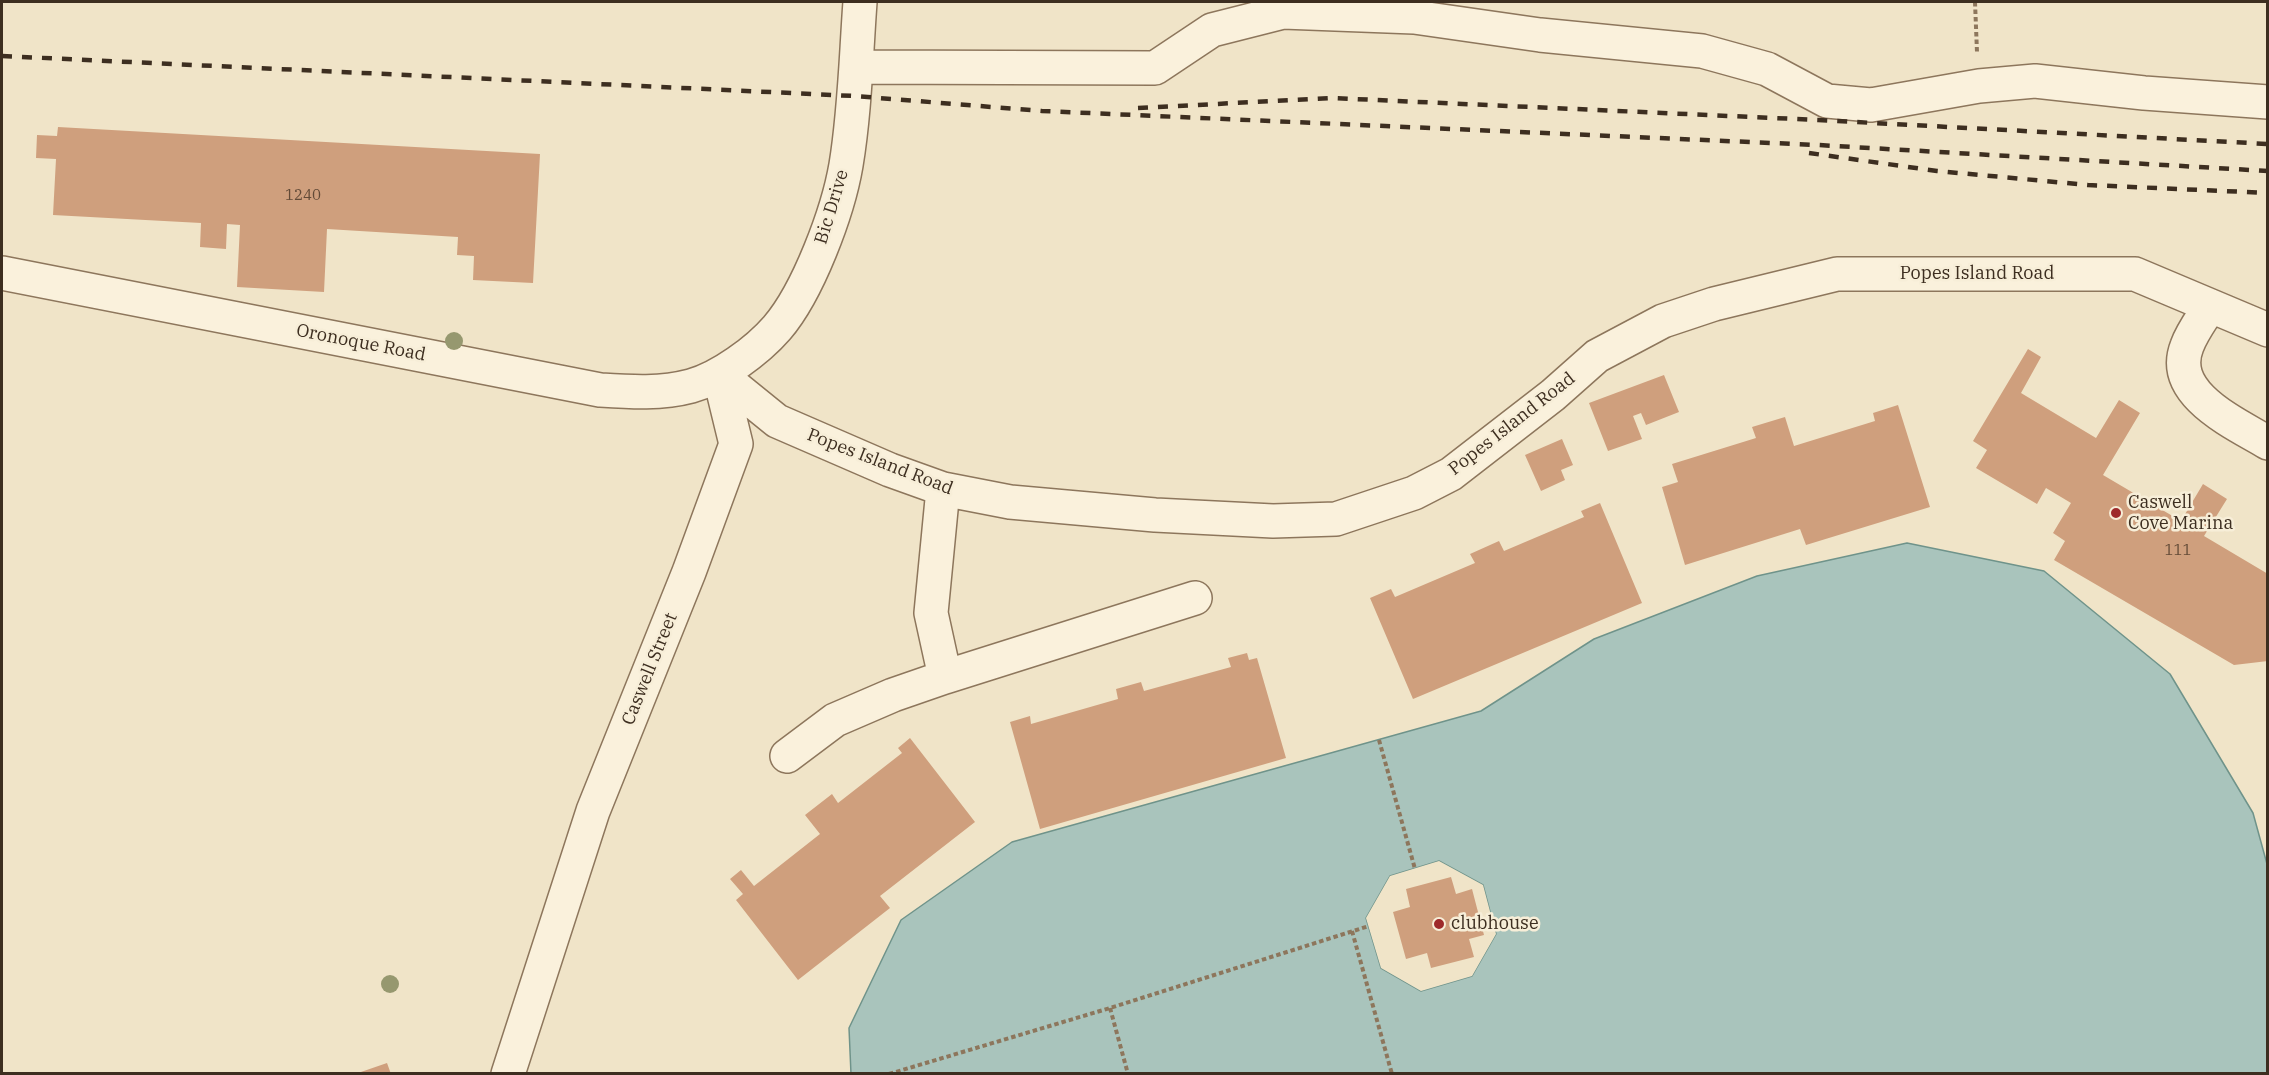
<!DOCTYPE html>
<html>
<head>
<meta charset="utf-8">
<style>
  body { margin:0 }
  #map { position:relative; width:2269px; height:1075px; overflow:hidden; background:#f0e4c8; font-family:"IBM Plex Serif",serif }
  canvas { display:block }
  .frame { position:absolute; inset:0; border:3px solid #3d2e20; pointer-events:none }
</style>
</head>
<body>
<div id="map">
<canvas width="2269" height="1075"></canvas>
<div class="frame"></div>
</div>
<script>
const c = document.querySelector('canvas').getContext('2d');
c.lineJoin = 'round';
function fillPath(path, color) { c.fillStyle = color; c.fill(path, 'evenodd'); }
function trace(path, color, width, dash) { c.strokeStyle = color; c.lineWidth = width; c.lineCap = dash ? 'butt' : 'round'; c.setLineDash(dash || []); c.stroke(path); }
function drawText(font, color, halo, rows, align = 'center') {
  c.font = font + ' "IBM Plex Serif",serif'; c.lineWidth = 5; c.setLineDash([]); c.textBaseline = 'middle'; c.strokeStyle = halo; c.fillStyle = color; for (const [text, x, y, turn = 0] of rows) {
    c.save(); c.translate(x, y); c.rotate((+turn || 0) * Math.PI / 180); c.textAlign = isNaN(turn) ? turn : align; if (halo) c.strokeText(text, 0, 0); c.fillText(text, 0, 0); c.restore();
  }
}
const water = new Path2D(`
  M1907 543 2044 571 2170 674 2253 813 2267 864V1073L851 1074 849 1028 901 920 1012 842 1481 711 1594 639 1757 576ZM1439 861 1483 885 1496 934 1472 976 1421 991 1381 968 1366 918 1390 876Z`);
const pier = new Path2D(`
  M1439 861 1483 885 1496 934 1472 976 1421 991 1381 968 1366 918 1390 876ZM1439 865 1480 887 1493 934 1470 974 1421 988 1384 966 1370 918 1392 879Z`);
const building = new Path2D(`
  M58 127 540 154 533 283 473 280 474 256 457 255 458 237 327 229 324 292 237 287 240 225 227 224 226 249 200 247 201 223 53 215 56 159 36 158 37 135 57 136Z
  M2028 349 2041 357 2021 393 2096 438 2119 400 2140 413 2103 475 2181 521 2203 484 2227 499 2204 536 2268 574V661L2234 665 2054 560 2065 541 2053 533 2071 503 2046 488 2037 504 1976 468 1987 450 1973 441Z
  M1664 375 1679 412 1646 425 1641 413 1633 416 1642 439 1608 451 1589 403Z
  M1898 405 1930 507 1806 545 1800 529 1685 565 1662 487 1678 482 1672 464 1756 438 1752 427 1785 417 1794 446 1875 421 1873 413Z
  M1562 439 1573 465 1561 470 1565 480 1541 491 1525 455Z
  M1600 503 1642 603 1413 699 1370 598 1391 589 1395 597 1475 563 1470 554 1499 541 1504 551 1584 517 1581 511Z
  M1247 653 1249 660 1257 658 1286 758 1040 829 1010 722 1030 716 1031 724 1118 699 1116 689 1141 682 1144 691 1231 667 1228 658Z
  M910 738 975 822 880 896 890 908 798 980 736 900 743 894 730 879 741 870 754 886 820 834 805 815 832 794 838 803 902 753 898 748Z
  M1451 877 1456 894 1472 889 1484 935 1469 939 1474 957 1431 968 1427 953 1406 959 1393 912 1410 907 1406 889Z
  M387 1063 391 1074H359L358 1073Z`);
const path = new Path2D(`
  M1975 2 1977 52
  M1379 740 1415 869
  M1352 931 1392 1074
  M1110 1008 1128 1074
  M889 1074 1110 1008 1369 926`);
const minor = new Path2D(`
  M856 67 1155 68 1212 30 1283 12 1414 17 1540 35 1702 51 1767 69 1827 101 1871 105 1979 86 2035 81 2144 93 2268 102
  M2 273 600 390C631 392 661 394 691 386 720 378 757 351 777 328 808 292 838 212 846 165 855 111 856 56 860 2
  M2210 306C2202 319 2192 332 2187 346 2168 394 2235 423 2268 443
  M719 374 777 421 890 470 943 489 1010 502 1155 515 1273 521 1336 519 1414 493 1451 474 1553 395 1597 356 1663 321 1714 304 1837 274H2135L2268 330
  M945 677 1195 598
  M787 756 835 720 893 695 945 677 931 613 943 489
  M508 1074 593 811 689 572 736 444 719 374`);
const rail = new Path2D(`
  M2 56 854 96 1042 111 1818 145 2268 171
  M1138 108 1332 98 1818 120 2268 144
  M1809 153 1937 171 2088 185 2268 193`);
const trees = [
  [454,341],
  [390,984]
];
const markers = [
  [2116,513,6,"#9e2a2b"],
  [1439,924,6,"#9e2a2b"]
];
const numberNames = [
  ["1240",303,196],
  ["111",2178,551]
];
const streetNames = [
  ["Bic Drive",832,207,-73],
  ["Popes Island Road",1977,274],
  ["Oronoque Road",361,343,11],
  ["Popes Island Road",1512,424,-38],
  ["Popes Island Road",880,462,21],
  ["Caswell Street",650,669,-68]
];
const poiNames = [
  ["Caswell",2128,503],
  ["Cove Marina",2128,524],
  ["clubhouse",1451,924]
];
fillPath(water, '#a9c4bc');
trace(water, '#6f938a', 1.5);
fillPath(pier, '#f0e4c8');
fillPath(building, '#cf9f7d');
trace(minor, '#8d765c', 36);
trace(path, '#8d765c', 4, [4.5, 3]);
trace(minor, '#faf1dc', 33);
trace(rail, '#3d2e20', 4.5, [10, 10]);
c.fillStyle = '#96986f';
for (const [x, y] of trees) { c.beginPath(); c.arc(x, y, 9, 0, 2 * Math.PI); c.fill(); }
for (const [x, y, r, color] of markers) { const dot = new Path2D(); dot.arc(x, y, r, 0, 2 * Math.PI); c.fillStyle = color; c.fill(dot); trace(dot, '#f7eed8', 2); }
drawText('15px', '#624a37', null, numberNames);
drawText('18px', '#3d2e20', '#f7eed8', streetNames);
drawText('18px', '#3d2e20', '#f7eed8', poiNames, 'left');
</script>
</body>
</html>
